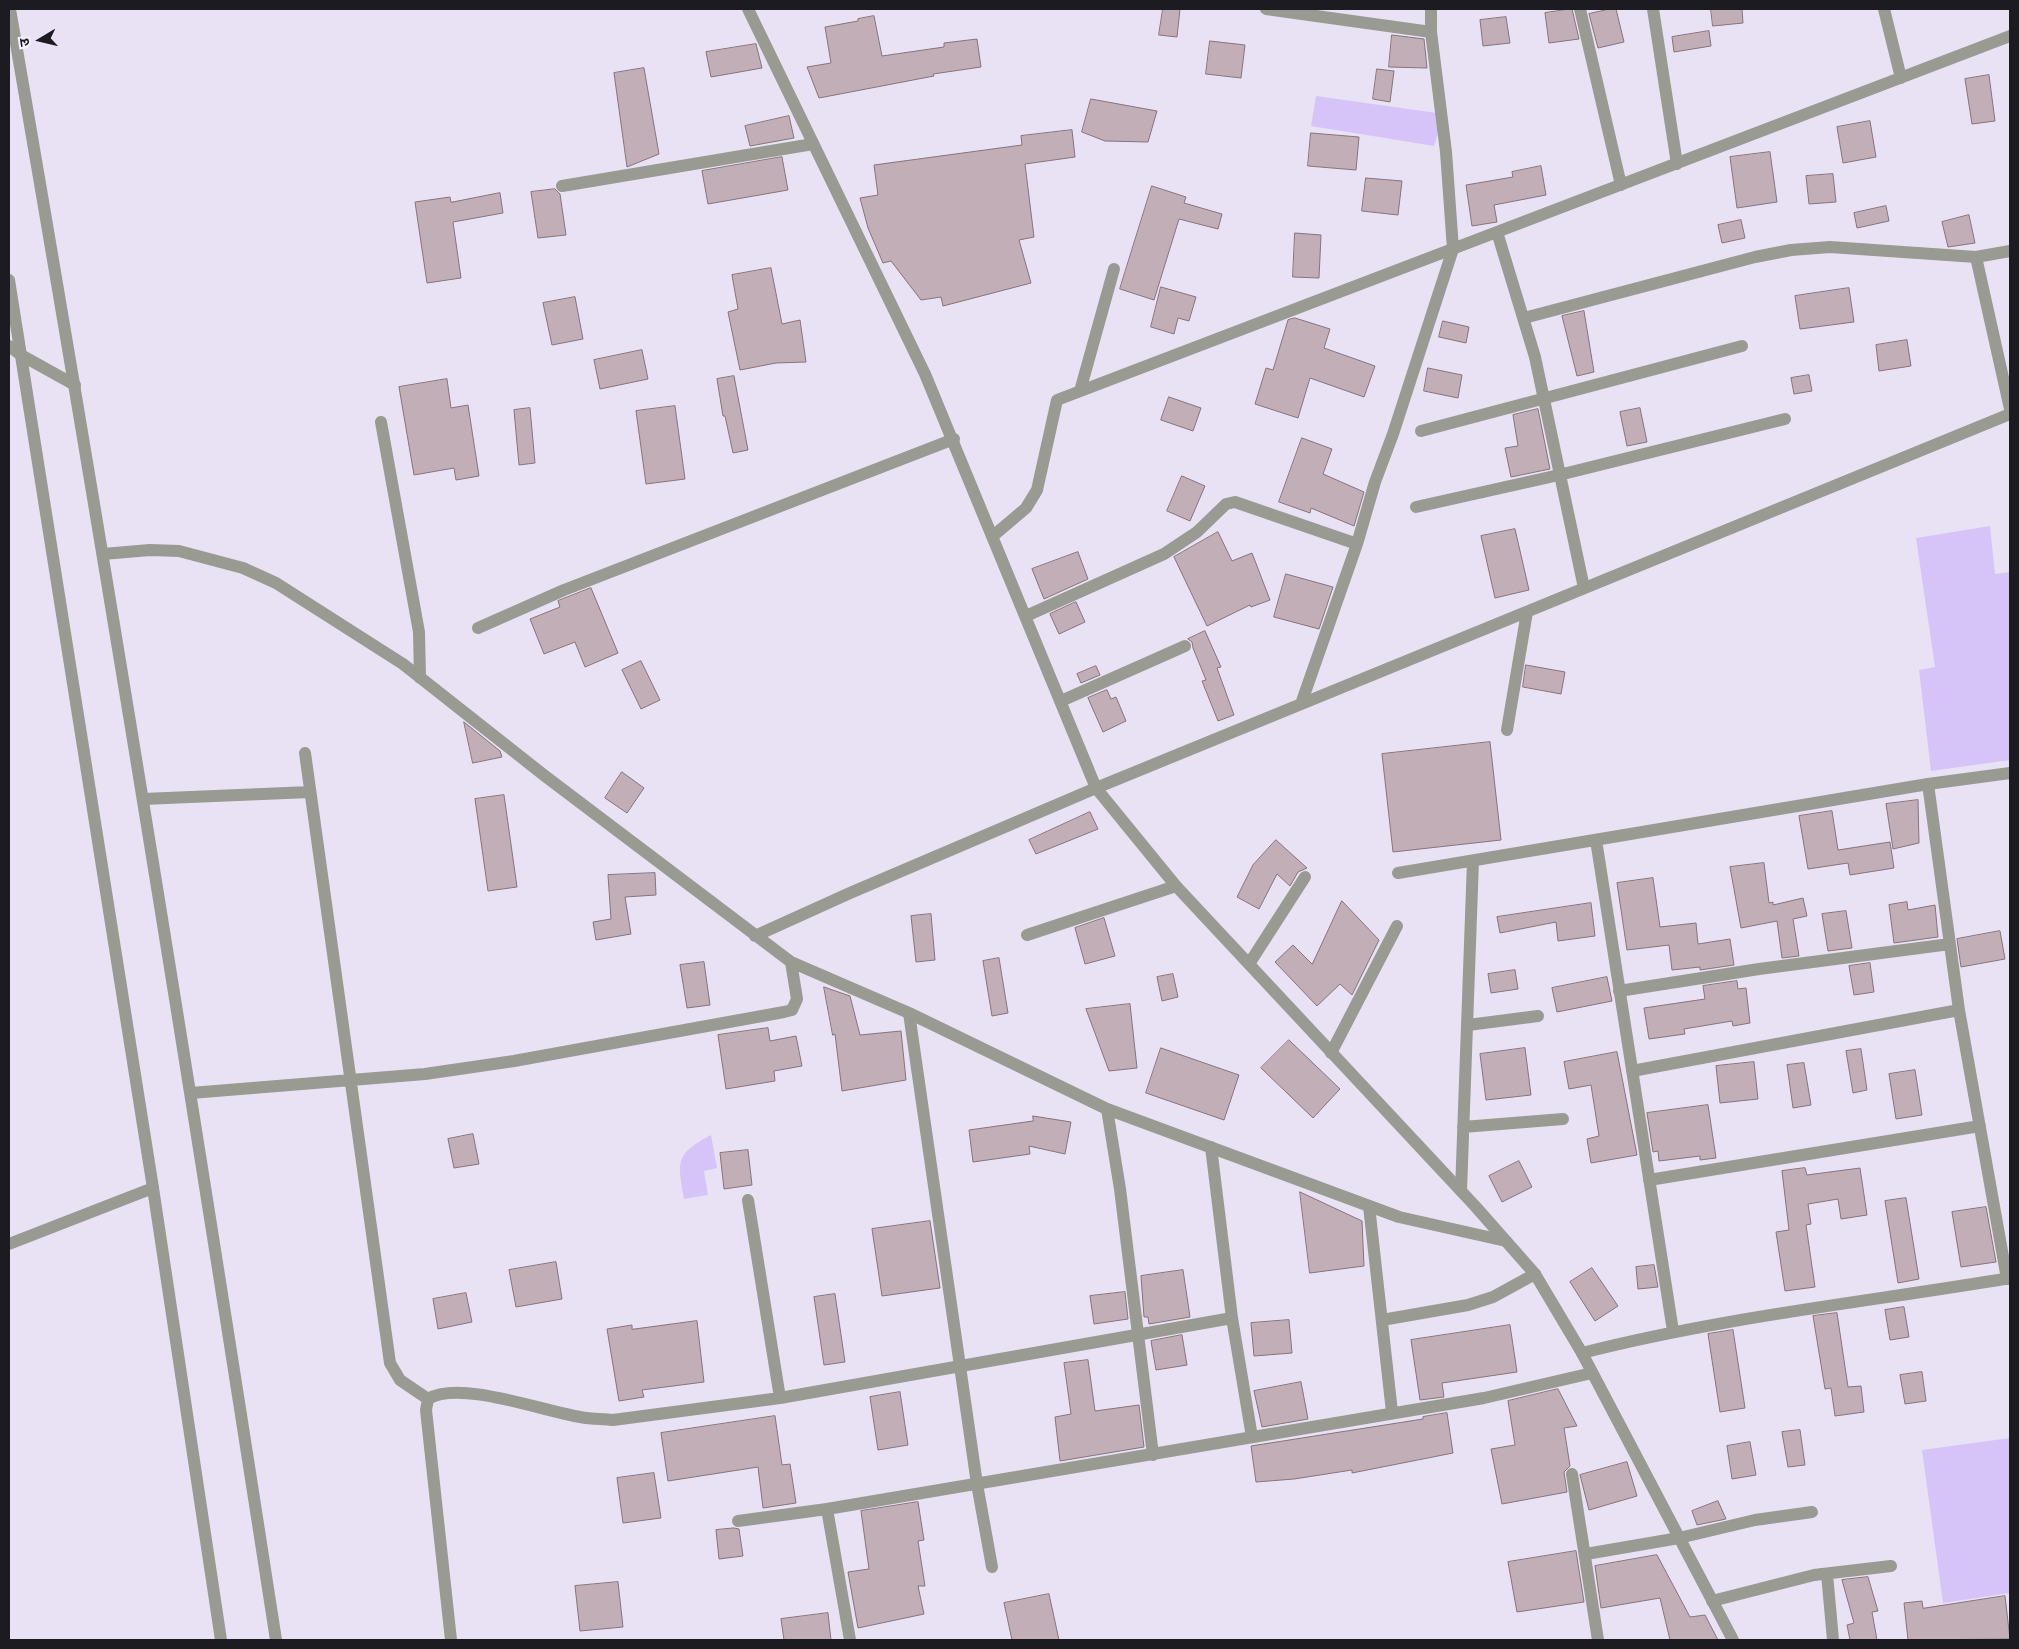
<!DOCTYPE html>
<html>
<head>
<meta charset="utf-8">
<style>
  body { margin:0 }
  #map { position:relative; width:2019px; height:1649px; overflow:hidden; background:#e9e2f5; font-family:Figtree,"Noto Sans Devanagari",sans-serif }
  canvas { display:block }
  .frame { position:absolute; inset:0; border:10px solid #1d1b22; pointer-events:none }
  .north { position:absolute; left:15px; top:15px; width:50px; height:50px; -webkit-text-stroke:4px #f5f1fd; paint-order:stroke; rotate:261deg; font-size:14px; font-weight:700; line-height:20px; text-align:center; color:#1d1b22 }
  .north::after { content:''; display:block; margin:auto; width:18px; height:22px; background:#1d1b22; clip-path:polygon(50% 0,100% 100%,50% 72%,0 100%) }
</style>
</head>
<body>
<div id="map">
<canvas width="2019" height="1649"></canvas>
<div class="frame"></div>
<div class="north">उ</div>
</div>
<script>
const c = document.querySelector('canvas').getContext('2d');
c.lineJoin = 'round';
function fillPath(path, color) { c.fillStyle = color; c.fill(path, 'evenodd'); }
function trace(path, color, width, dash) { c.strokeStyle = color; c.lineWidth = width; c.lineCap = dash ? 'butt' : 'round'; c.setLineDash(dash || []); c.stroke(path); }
const green = new Path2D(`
  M1316 96 1444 114 1434 146 1311 126Z
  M1990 526 1995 574 2010 572V760L1931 771 1919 670 1935 667 1916 538Z
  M711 1135 717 1168 704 1171 708 1195 684 1199C678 1161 674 1155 711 1135Z
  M2010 1438V1593L1943 1603 1922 1450Z`);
const building = new Path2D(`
  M1163 9H1180L1177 37 1159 35Z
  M1572 9 1579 39 1549 43 1545 13Z
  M1610 9H1616L1624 42 1598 48 1589 14Z
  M1711 9H1742L1743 23 1713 26Z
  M874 16 882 56 944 47V43L977 39 981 67 933 74 934 76 819 98 807 67 831 63 825 27 858 21V19Z
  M1506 17 1510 43 1483 46 1480 20Z
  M1709 31 1711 46 1674 52 1672 37Z
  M1392 35 1424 39 1427 68 1389 67Z
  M1210 41 1245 45 1241 78 1206 74Z
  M756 44 762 68 711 77 706 52Z
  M644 68 659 154 627 167 614 73Z
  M1377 69 1394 71 1390 102 1373 99Z
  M1989 75 1995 121 1972 124 1965 79Z
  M1091 99 1157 111 1148 142 1105 141 1082 132Z
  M789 116 794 138 750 146 745 126Z
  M1870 121 1876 157 1843 163 1837 127Z
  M1072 130 1075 157 1025 164 1034 237 1019 240 1031 283 943 306 941 297 921 300 891 261 883 263 868 228 860 198 878 195 874 165 1022 145 1021 136Z
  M1311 133 1359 137 1356 170 1308 166Z
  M1770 152 1777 202 1737 208 1730 157Z
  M782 157 788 190 708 204 702 171Z
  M1541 166 1546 195 1494 205 1497 222 1472 226 1466 185 1513 177 1512 172Z
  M1833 174 1836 202 1809 204 1806 176Z
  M1366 178 1402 181 1398 215 1362 211Z
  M1152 186 1186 197 1184 203 1222 214 1218 229 1179 219 1154 300 1120 289Z
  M555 189 560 194 566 235 538 238 531 192Z
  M500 193 503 213 453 222 461 278 427 283 415 202 450 197 451 202Z
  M1886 206 1889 221 1857 228 1854 213Z
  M1969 215 1975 243 1948 247 1942 222Z
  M1741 220 1745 238 1722 243 1718 225Z
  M1295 233 1321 235 1319 278 1293 277Z
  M771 268 782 324 800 320 806 362 776 363 740 370 728 312 738 309 732 275Z
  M1161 287 1196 297 1189 321 1178 318 1174 334 1151 327Z
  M1849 288 1854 322 1800 329 1795 296Z
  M575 297 583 339 552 345 543 303Z
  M1584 311 1594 372 1577 376 1562 316Z
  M1295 318 1330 329 1324 348 1375 366 1364 397 1310 378 1298 418 1255 404 1266 368 1273 370 1288 320Z
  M1443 321 1469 327 1466 343 1439 337Z
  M1907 340 1911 366 1879 371 1876 345Z
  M642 350 648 379 600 389 594 360Z
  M1428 368 1462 375 1458 398 1424 391Z
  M1809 375 1812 391 1794 394 1791 378Z
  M734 376 748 450 733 453 725 416H723L717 379Z
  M447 379 451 408 468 405 479 476 456 480 454 468 414 475 399 387Z
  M1169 397 1201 408 1193 431 1161 420Z
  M675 406 685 479 646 484 636 411Z
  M530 408 535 463 519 465 514 410Z
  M1640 408 1647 442 1627 446 1620 412Z
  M1538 409 1550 469 1511 477 1505 448 1518 446 1513 415Z
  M1302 438 1332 449 1323 474 1364 492 1354 526 1311 508 1310 513 1279 502Z
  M1182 476 1205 486 1190 521 1167 511Z
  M1515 529 1529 590 1495 598 1481 536Z
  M1218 532 1232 561 1252 553 1270 600 1251 607 1250 605 1207 626 1174 557Z
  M1078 552 1088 579 1044 599 1032 569Z
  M1286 574 1333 587 1319 629 1274 617Z
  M591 588 618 653 585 667 575 642 544 654 530 619 560 607 558 601Z
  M1076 602 1085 622 1059 634 1050 614Z
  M1205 631 1221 667 1217 668 1234 715 1218 721 1202 681 1206 680 1193 648 1192 642 1188 639Z
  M641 661 660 700 641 709 622 670Z
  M1526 665 1565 672 1561 694 1523 687Z
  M1096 666 1100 675 1081 683 1077 674Z
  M1107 690 1111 699 1116 697 1126 721 1103 732 1088 698Z
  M464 722 500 751 502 757 473 763Z
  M1490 742 1501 840 1393 852 1382 754Z
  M622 772 644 788 627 813 605 798Z
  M504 795 517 887 488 891 475 799Z
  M1918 800 1919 843 1893 849 1886 804Z
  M1832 811 1838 850 1890 842 1894 868 1850 875 1848 863 1808 869 1799 816Z
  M1090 812 1098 829 1036 854 1029 840Z
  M1276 840 1307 868 1298 872 1290 886 1277 874 1259 909 1237 897 1253 865Z
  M1764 863 1769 903 1773 902V905L1803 898 1807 916 1793 919 1799 956 1782 958 1777 921 1741 928 1730 867Z
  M655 873 656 895 625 897 631 934 596 940 593 922 611 919 608 875Z
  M1653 878 1660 927 1696 923 1698 944 1730 939 1734 965 1700 970V967L1672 970 1669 945 1627 950 1617 883Z
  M1342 901 1379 940 1352 995 1340 984 1317 1006 1275 962 1293 945 1312 964Z
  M1907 902 1908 910 1935 905 1938 937 1894 943 1889 905Z
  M1591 903 1595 936 1558 941 1556 922 1500 933 1497 917Z
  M1846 911 1852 948 1828 951 1822 914Z
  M931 914 935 960 916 962 911 916Z
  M1104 918 1115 956 1085 964 1075 928Z
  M2000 931 2005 959 1961 967 1957 939Z
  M999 958 1008 1013 992 1016 983 961Z
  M704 962 710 1005 687 1008 680 965Z
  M1870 963 1874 992 1854 995 1849 966Z
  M1515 970 1518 989 1491 993 1488 974Z
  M1173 974 1178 997 1162 1001 1157 977Z
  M1607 977 1612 1001 1557 1012 1552 988Z
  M1737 981 1738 989 1746 988 1750 1023 1733 1026 1732 1021 1684 1029 1685 1034 1649 1039 1644 1008 1705 999 1703 986Z
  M824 987 850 996 860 1035 901 1031 906 1080 842 1091 835 1034 833 1035Z
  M1130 1004 1137 1068 1109 1071 1086 1009Z
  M768 1028 770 1041 796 1036 802 1066 774 1071 775 1081 726 1089 718 1035Z
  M1289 1040 1340 1089 1313 1118 1261 1068Z
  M1161 1048 1239 1075 1224 1120 1146 1093Z
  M1525 1048 1531 1095 1486 1100 1480 1054Z
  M1861 1049 1867 1090 1853 1093 1846 1051Z
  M1617 1052 1637 1155 1591 1163 1587 1139 1599 1136 1591 1085 1569 1089 1564 1062Z
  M1754 1062 1758 1099 1720 1103 1716 1066Z
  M1804 1063 1811 1105 1793 1108 1787 1065Z
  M1915 1070 1922 1115 1896 1119 1889 1074Z
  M1708 1105 1716 1158 1700 1160V1156L1659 1161 1658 1151 1653 1152 1647 1113Z
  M1033 1116 1071 1122 1065 1154 1029 1146 1030 1154 973 1162 969 1130 1033 1121Z
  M473 1134 479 1164 454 1168 448 1139Z
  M748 1150 752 1185 724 1189 720 1153Z
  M1519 1161 1532 1187 1502 1202 1489 1176Z
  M1805 1168 1807 1175 1860 1168 1867 1215 1841 1219 1838 1199 1808 1204 1811 1224 1806 1225 1815 1287 1785 1291 1776 1232 1789 1230 1782 1171Z
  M1300 1192 1362 1221 1364 1266 1310 1273Z
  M1906 1198 1919 1279 1898 1283 1885 1201Z
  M1986 1207 1996 1262 1961 1267 1952 1212Z
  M930 1221 940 1288 882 1296 872 1229Z
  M556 1262 562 1299 516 1307 509 1270Z
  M1654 1265 1658 1287 1638 1289 1636 1267Z
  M1592 1268 1618 1306 1595 1321 1570 1282Z
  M1183 1270 1190 1317 1149 1324 1148 1317H1144L1141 1276Z
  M1125 1292 1128 1319 1094 1324 1090 1296Z
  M466 1293 472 1322 438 1329 433 1299Z
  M835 1294 845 1362 824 1365 814 1297Z
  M1904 1307 1909 1337 1890 1340 1885 1310Z
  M1837 1313 1848 1387 1861 1386 1864 1412 1835 1416 1831 1388 1825 1389 1813 1316Z
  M1289 1320 1292 1353 1254 1356 1251 1323Z
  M697 1321 704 1382 642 1390 644 1397 619 1401 607 1329 632 1325V1329Z
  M1510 1325 1517 1372 1442 1383 1444 1397 1420 1400 1411 1340Z
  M1733 1330 1745 1408 1720 1412 1708 1334Z
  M1182 1335 1187 1365 1156 1370 1151 1341Z
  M1088 1360 1095 1411 1139 1405 1144 1447 1060 1461 1055 1417 1071 1414 1064 1363Z
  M1922 1372 1926 1401 1905 1404 1900 1375Z
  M1301 1382 1308 1419 1262 1427 1254 1391Z
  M1558 1389 1577 1426 1564 1428 1570 1466 1564 1472 1567 1492 1502 1504 1491 1449 1515 1445 1508 1401Z
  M900 1392 908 1445 878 1450 870 1397Z
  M1447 1413 1453 1453 1352 1473V1470L1294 1479 1256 1482 1251 1446 1423 1419V1417Z
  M775 1416 782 1465 790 1464 796 1503 763 1508 758 1467 668 1481 661 1433Z
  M1800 1430 1805 1465 1788 1467 1782 1432Z
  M1750 1442 1756 1475 1732 1479 1727 1446Z
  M1627 1462 1637 1496 1589 1510 1580 1475Z
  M654 1473 661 1518 623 1523 617 1478Z
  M1718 1501 1726 1519 1697 1525 1692 1511Z
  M918 1502 924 1540 918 1541 925 1586H918L924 1614 858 1628 848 1572 869 1569 861 1511Z
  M734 1528 739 1529 743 1556 719 1559 716 1530Z
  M1576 1551 1584 1602 1517 1612 1508 1562Z
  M1657 1555 1690 1617 1705 1615 1718 1640H1670L1660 1598 1601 1608 1595 1566Z
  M1868 1577 1878 1611 1872 1612 1877 1640H1850L1847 1625 1854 1623 1842 1580Z
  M618 1582 623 1627 580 1631 575 1586Z
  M1049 1594 1059 1640H1012L1004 1603Z
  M2005 1596 2010 1639 1908 1640 1904 1603 1922 1601 1923 1608Z
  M828 1613 831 1640H784L781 1619Z`);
const minor = new Path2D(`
  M1266 9 1431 32
  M1580 9 1621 185
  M1653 9 1677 164
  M1884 9 1901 78
  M562 186 813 144
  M1497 232 1535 357 1584 588
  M2010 251 1976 257 2010 409
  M1524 318 1755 257 1791 250 1830 247 1976 257
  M9 346 21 355 75 385
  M1080 391 1114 269
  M381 422 419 632 420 678
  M1421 431 1742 346
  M1416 507 1559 475 1785 419
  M993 536 1026 508 1037 490 1057 400 2010 36
  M103 554 150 550 179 551 243 568 276 583 403 664 545 776 791 962 909 1013 1107 1109 1399 1217 1506 1241
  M1026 616 1164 554 1197 532 1226 504 1235 502 1357 544
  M478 628 564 590 954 439
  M1061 701 1185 646
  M1301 704 1357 544 1375 482 1393 434 1453 249 1446 152 1431 32V9
  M1507 730 1527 612
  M305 753 390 1363 400 1380 428 1399
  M1928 784 1959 1010 2007 1279
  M143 799 310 792
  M1596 840 1673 1331
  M1398 873 1928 784 2010 773
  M1027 935 1176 886
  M755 936 850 893 1096 788 2010 414
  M1249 964 1305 877
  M1619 991 1759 969 1950 944
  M909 1013 977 1484 992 1567
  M1468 1025 1538 1016
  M1331 1053 1397 926
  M1632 1071 1959 1010
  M191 1093 425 1074 514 1061 784 1012 792 1010 797 999 791 962
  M1107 1109 1120 1189 1153 1455
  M1463 1127 1563 1119
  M1211 1147 1232 1318 1252 1437
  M1649 1180 1980 1126
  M1461 1191 1473 861
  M748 1200 780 1398
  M1369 1206 1392 1412
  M9 1244 153 1188
  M1382 1320 1468 1305 1493 1297 1535 1274
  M1582 1353C1723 1317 1867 1302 2010 1278
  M1572 1474 1598 1640
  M827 1509 850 1640
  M738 1521 827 1509 1484 1398 1592 1373
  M1586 1554 1679 1538 1755 1520 1812 1512
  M1827 1574 1833 1640
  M1712 1601 1814 1575 1891 1566
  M451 1640 426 1410 428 1399C461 1379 547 1413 586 1418 595 1419 604 1419 613 1420L780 1398 1232 1318`);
const tertiary = new Path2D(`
  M10 9C104 552 192 1096 276 1640
  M748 9 925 374 1096 788 1176 886 1475 1206 1535 1274 1582 1353 1733 1640
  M9 280 153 1188 221 1640`);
fillPath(green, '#d6c4f8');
fillPath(building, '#c2aeb7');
trace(building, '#86737b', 1);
trace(minor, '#999a91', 12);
trace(tertiary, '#999a91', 12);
</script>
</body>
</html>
